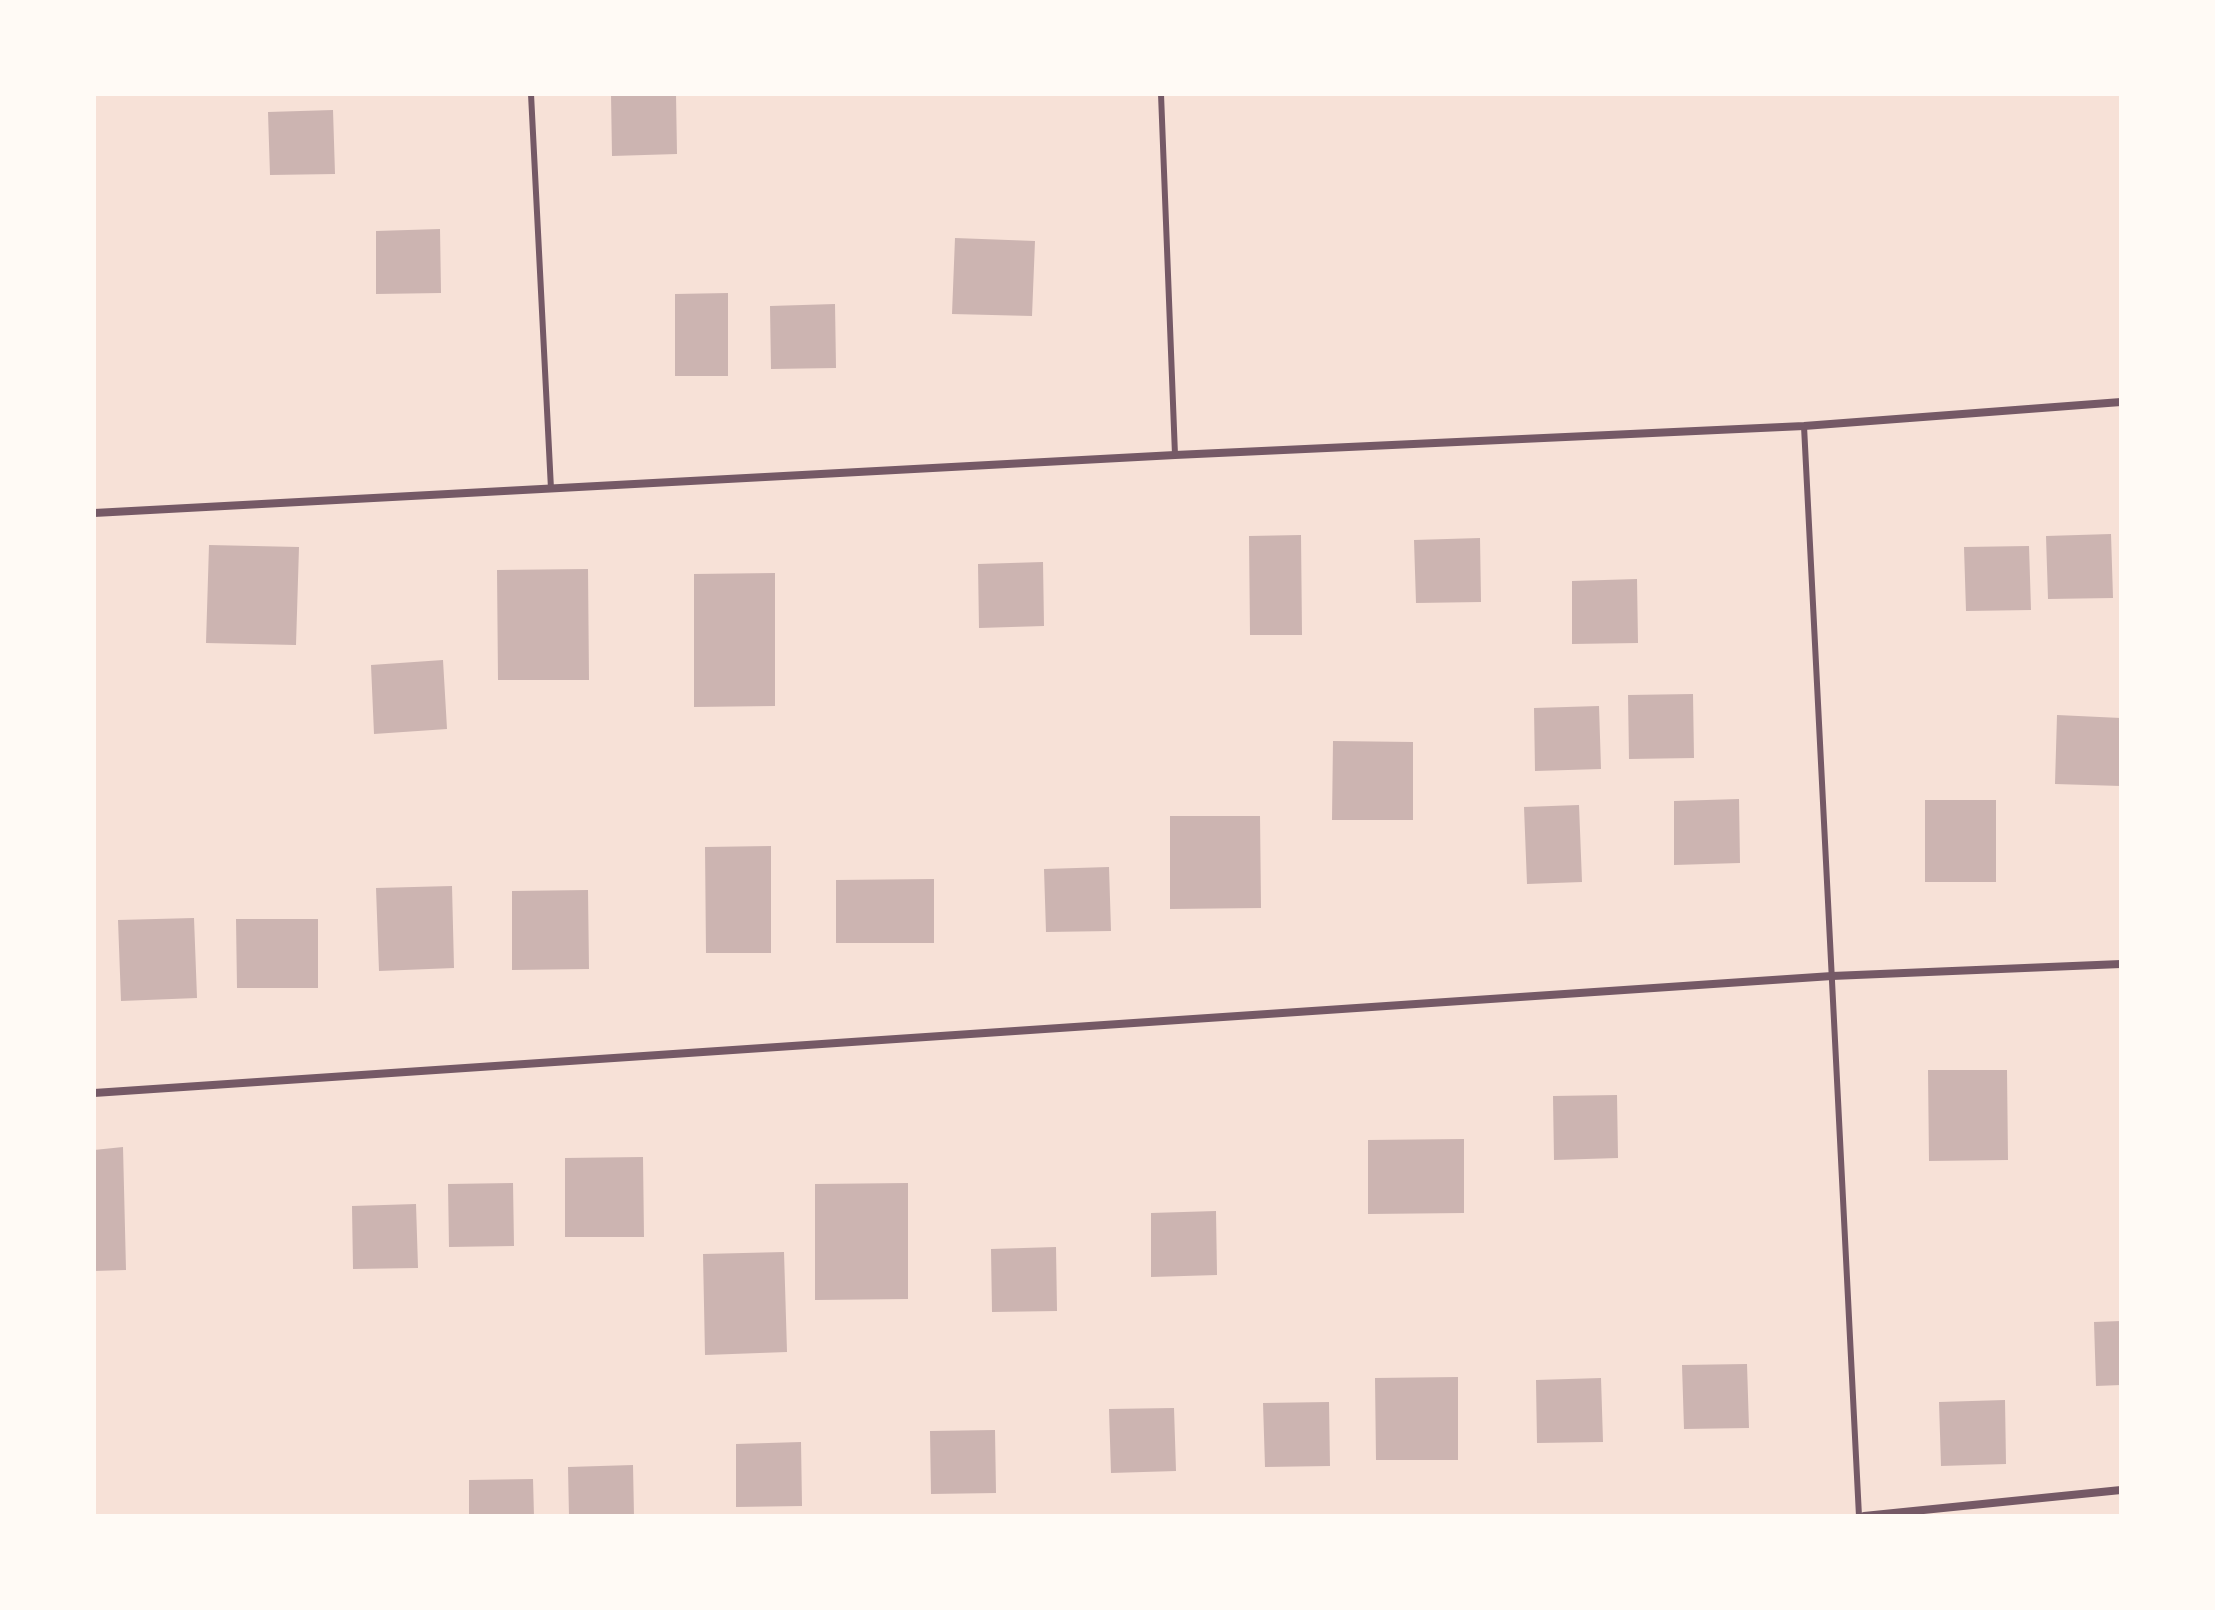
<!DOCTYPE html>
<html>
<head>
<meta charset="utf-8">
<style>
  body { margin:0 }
  #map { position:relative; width:2215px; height:1610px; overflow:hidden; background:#f7e1d7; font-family:Roboto,sans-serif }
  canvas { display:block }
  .frame { position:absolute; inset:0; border:96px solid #fffaf5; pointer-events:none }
</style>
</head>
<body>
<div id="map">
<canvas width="2215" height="1610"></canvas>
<div class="frame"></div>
</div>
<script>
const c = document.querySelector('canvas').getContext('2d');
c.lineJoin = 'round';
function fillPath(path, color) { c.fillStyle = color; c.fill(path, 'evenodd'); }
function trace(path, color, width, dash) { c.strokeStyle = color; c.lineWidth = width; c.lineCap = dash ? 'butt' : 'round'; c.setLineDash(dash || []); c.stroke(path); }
const building = new Path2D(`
  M611 94H676L677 154 612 156Z
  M333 110 335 174 270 175 268 112Z
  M440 229 441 293 376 294V231Z
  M955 238 1035 241 1032 316 952 314Z
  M728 293V376H675V294Z
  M835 304 836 368 771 369 770 306Z
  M2111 534 2113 598 2048 599 2046 536Z
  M1301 535 1302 635H1250L1249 536Z
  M1480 538 1481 602 1416 603 1414 540Z
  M209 545 299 547 296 645 206 643Z
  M2029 546 2031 610 1966 611 1964 547Z
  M1043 562 1044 626 979 628 978 564Z
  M588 569 589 680H498L497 570Z
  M775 573V706L694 707V574Z
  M1637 579 1638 643 1572 644V581Z
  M443 660 447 729 374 734 371 665Z
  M1693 694 1694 758 1629 759 1628 695Z
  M1599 706 1601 769 1535 771 1534 708Z
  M2057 715 2121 718V786L2055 784Z
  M1333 741 1413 742V820H1332Z
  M1739 799 1740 863 1674 865V801Z
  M1925 800H1996V882H1925Z
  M1579 805 1582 882 1527 884 1524 807Z
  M1170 816H1260L1261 908 1170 909Z
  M771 846V953H706L705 847Z
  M1109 867 1111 931 1046 932 1044 869Z
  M934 879V943H836V880Z
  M452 886 454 968 379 971 376 888Z
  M588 890 589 969 512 970V891Z
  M194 918 197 998 121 1001 118 920Z
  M236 919H318V988H237Z
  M1928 1070H2007L2008 1160 1929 1161Z
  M1617 1095 1618 1158 1554 1160 1553 1096Z
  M1464 1139V1213L1368 1214V1140Z
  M123 1147 126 1270 94 1271V1150Z
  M643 1157 644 1237H565V1158Z
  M513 1183 514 1246 449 1247 448 1184Z
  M908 1183V1299L815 1300V1184Z
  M416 1204 418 1268 353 1269 352 1206Z
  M1216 1211 1217 1275 1151 1277V1213Z
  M1056 1247 1057 1311 992 1312 991 1249Z
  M784 1252 787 1352 705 1355 703 1254Z
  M2121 1321V1385L2096 1386 2094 1322Z
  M1747 1364 1749 1428 1684 1429 1682 1365Z
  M1458 1377V1460H1376L1375 1378Z
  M1601 1378 1603 1442 1537 1443 1536 1380Z
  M2005 1400 2006 1464 1941 1466 1939 1402Z
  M1329 1402 1330 1466 1265 1467 1263 1403Z
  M1174 1408 1176 1471 1111 1473 1109 1409Z
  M995 1430 996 1493 931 1494 930 1431Z
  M801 1442 802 1506 736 1507V1444Z
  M633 1465 634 1516H569L568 1467Z
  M533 1479 534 1516H469V1480Z`);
const service = new Path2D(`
  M531 94 551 489
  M1161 94 1175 455
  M1804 426 1859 1516`);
const minor = new Path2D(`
  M94 513 1175 455 1804 426 2121 402
  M94 1093 1832 976 2121 964
  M1864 1516 2121 1490`);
fillPath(building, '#ccb4b1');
trace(service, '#755966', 6);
trace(minor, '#755966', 8);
</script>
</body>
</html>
